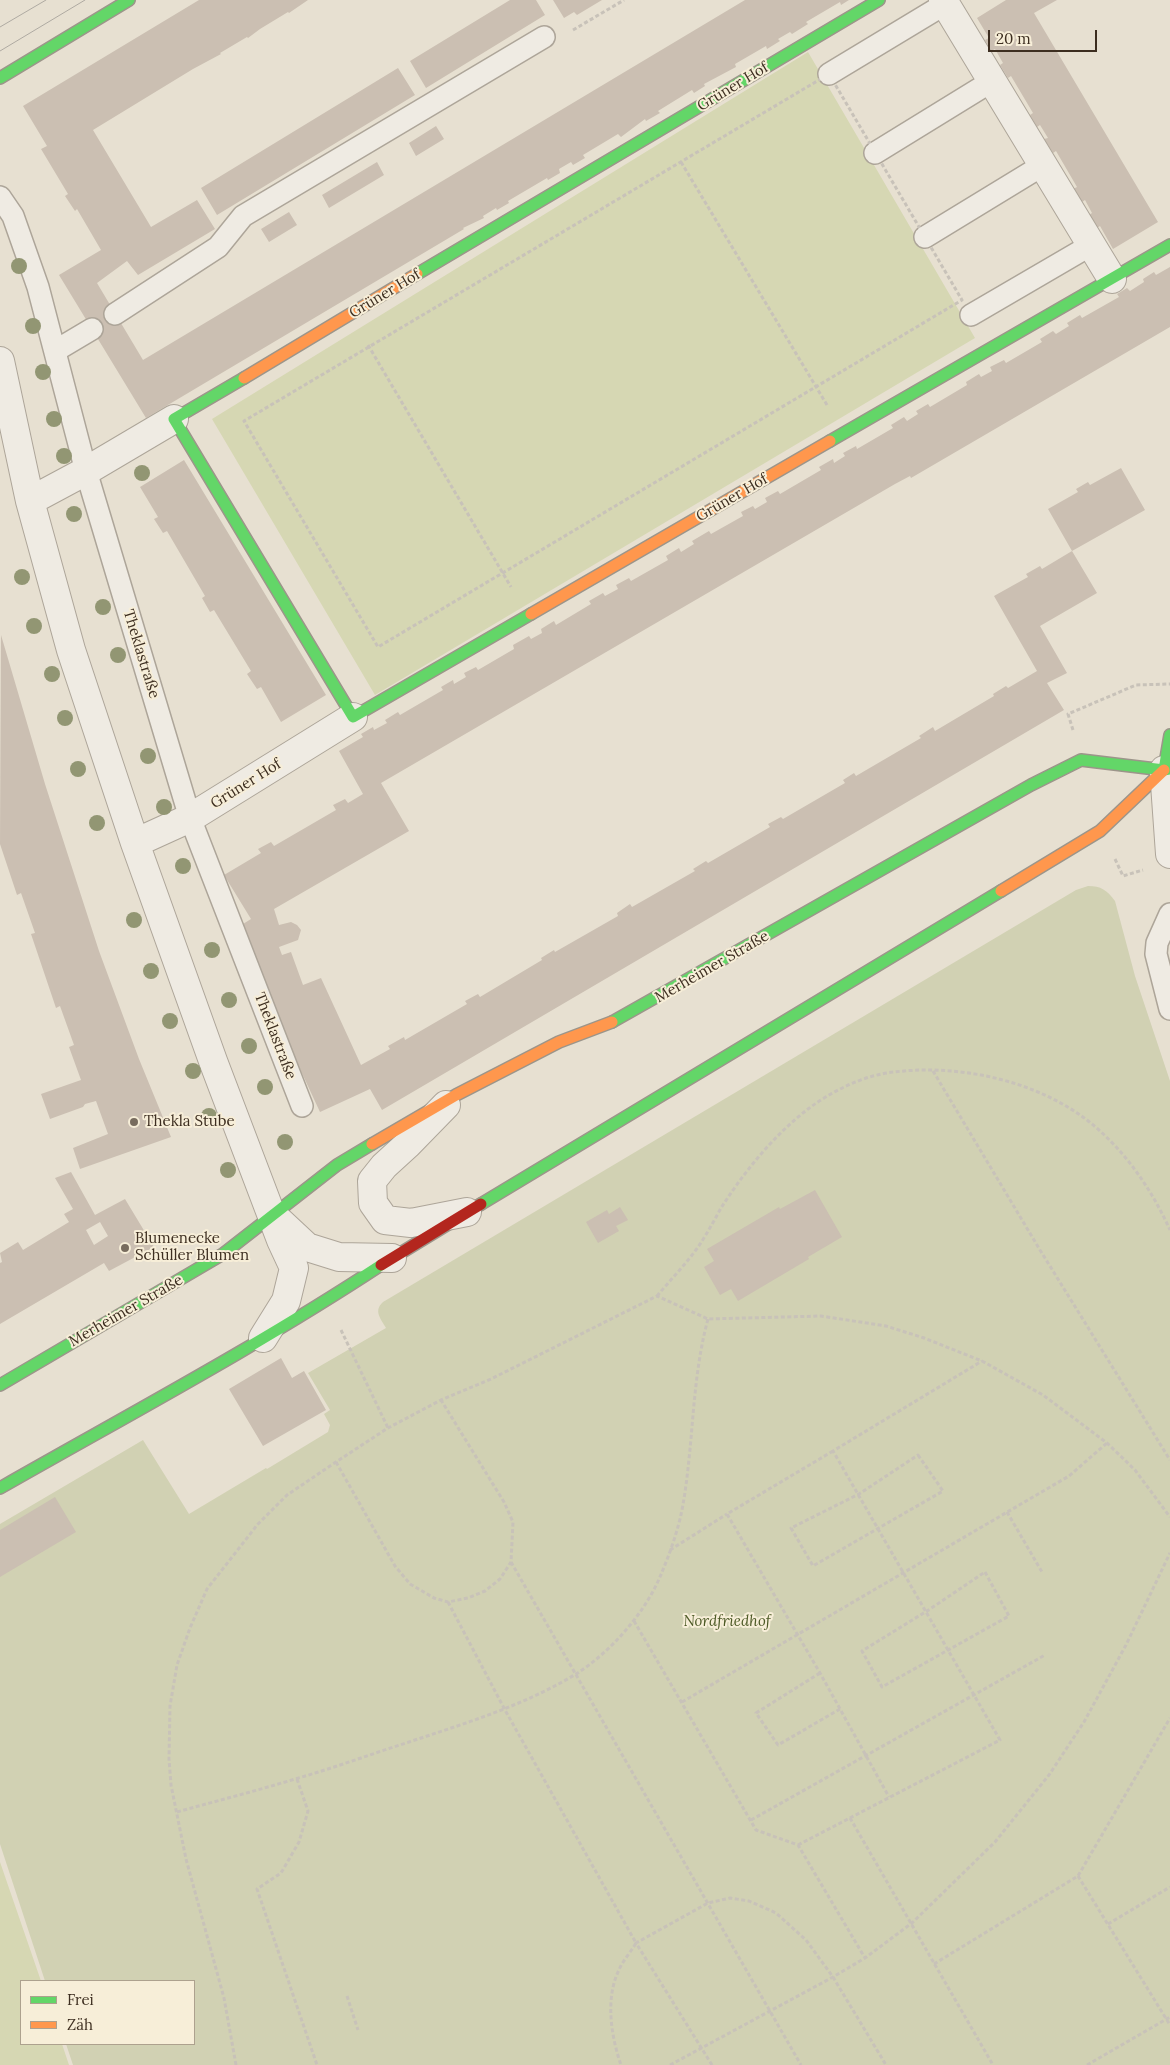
<!DOCTYPE html>
<html>
<head>
<meta charset="utf-8">
<style>
  body { margin:0 }
  #map { position:relative; width:1170px; height:2065px; overflow:hidden; background:#e7e0d1; font-family:Lora,serif }
  canvas { display:block }
  .legend { position:absolute; left:20px; top:1980px; width:175px; height:65px; box-sizing:border-box; background:#f7eed8; border:1px solid #ada18e; margin:0; padding:6px 9px; list-style:none; font-size:15px; color:#3d2e20 }
  .legend li { display:flex; align-items:center; gap:10px; height:25px }
  .legend b { width:25px; border:1px solid #ada18e }
  .scale { position:absolute; left:988px; top:30px; width:109px; height:22px; box-sizing:border-box; border:2px solid #3d2e20; border-top:0; padding-left:6px; font-size:15px; line-height:18px; white-space:nowrap; color:#3d2e20; -webkit-text-stroke:4px #f7eed8; paint-order:stroke }
</style>
</head>
<body>
<div id="map">
<canvas width="1170" height="2065"></canvas>
<ul class="legend">
<li><b style="height:6px;background:#63d668"></b>Frei</li>
<li><b style="height:6px;background:#ff974d"></b>Zäh</li>
</ul>
<div class="scale">20 m</div>
</div>
<script>
const c = document.querySelector('canvas').getContext('2d');
c.lineJoin = 'round';
function fillPath(path, color) { c.fillStyle = color; c.fill(path, 'evenodd'); }
function trace(path, color, width, dash) { c.strokeStyle = color; c.lineWidth = width; c.lineCap = dash ? 'butt' : 'round'; c.setLineDash(dash || []); c.stroke(path); }
function drawText(font, color, halo, rows, align = 'center') {
  c.font = font + ' Lora,serif'; c.lineWidth = 4; c.setLineDash([]); c.textBaseline = 'middle'; c.strokeStyle = halo; c.fillStyle = color; for (const [text, x, y, turn = 0] of rows) {
    c.save(); c.translate(x, y); c.rotate((+turn || 0) * Math.PI / 180); c.textAlign = isNaN(turn) ? turn : align; if (halo) c.strokeText(text, 0, 0); c.fillText(text, 0, 0); c.restore();
  }
}
const green = new Path2D(`
  M808 52 975 338 375 695 212 419Z
  M0 1862 41 1981H21V2044H62L69 2065H0Z`);
const cemetery = new Path2D(`
  M1088 886C1101 886 1107 890 1115 901L1135 976 1170 1081V2065H73L66 2044H194V1981H45L0 1844V1524L143 1440 189 1514 266 1468 267 1469 328 1432 330 1425 324 1414 330 1410 308 1373 386 1328C381 1319 373 1311 383 1302L1076 890Z`);
const building = new Path2D(`
  M199 0H308L289 13 288 12 260 29 248 38 247 37 220 53 221 54 193 69 93 130 151 227 197 200 215 229 138 275 127 261 97 283 143 360 745 0H849L841 5 840 2 806 22 808 24 792 34 790 32 778 39 780 41 767 49 766 46 735 64 736 67 704 84 705 86 694 93 692 90 658 111 660 113 646 121 645 119 621 137 618 134 583 155 585 158 573 165 571 162 559 169 560 173 548 180 547 178 508 201 509 203 497 210 496 208 483 216 484 218 463 228 464 229 146 418 59 275 101 250 77 209 75 211 65 196 68 194 41 149 47 146 23 106Z
  M510 0H536L545 15 426 88 410 61Z
  M553 0H602L577 15 574 12 564 18Z
  M1006 0H1057L1034 13 1158 222 1113 249 1100 226 1097 228 1089 215 1092 213 1085 200 1082 202 1073 189 1077 187 1056 151 1053 153 1044 139 1048 138 1040 125 1037 127 1030 115 1033 113 1011 76 1008 78 1000 65 1003 63 995 49 991 51 985 40 989 38 977 18Z
  M398 68 415 95 217 215 201 188Z
  M436 126 444 139 416 156 409 143Z
  M377 162 384 175 329 208 322 195Z
  M289 212 297 225 269 242 261 229Z
  M1170 267V327L911 478 910 476 895 484 381 783 409 831 274 909 279 925 291 922 297 925 301 930 298 940 279 947 282 955 291 952 303 985 321 978 361 1065 390 1049 388 1046 404 1037 405 1040 467 1004 465 1001 478 994 480 997 542 960 541 958 554 950 555 952 618 916 617 913 630 904 632 907 695 871 693 869 706 861 708 863 770 827 768 824 781 817 783 819 845 783 843 780 854 773 856 776 921 738 919 736 933 727 935 731 994 696 993 694 1006 686 1008 688 1037 671 994 596 1028 577 1026 574 1040 566 1042 569 1072 551 1097 593 1040 626 1067 673 1047 683 1064 710 382 1110 370 1089 320 1112 267 998 243 924 251 919 224 875 261 853 258 849 271 842 274 846 336 810 333 805 345 799 348 803 363 794 339 751 363 737 361 734 373 727 374 730 387 723 385 720 398 712 400 715 443 690 441 687 453 680 454 684 466 677 464 673 476 667 478 670 514 649 513 645 529 636 531 639 542 633 541 629 554 621 556 625 591 604 589 601 603 593 605 596 618 589 616 585 629 578 631 581 668 560 666 556 679 548 681 552 694 544 692 541 709 531 711 534 743 516 741 512 753 506 755 509 767 502 765 498 778 491 780 494 821 470 819 467 833 459 834 463 845 456 843 453 856 446 857 449 893 428 891 425 904 417 907 421 918 414 916 411 928 404 930 407 967 385 966 382 979 374 981 377 992 371 990 367 1004 360 1006 363 1042 342 1040 339 1053 331 1056 334 1069 326 1067 323 1080 315 1082 318 1119 297 1117 294 1127 288 1130 291 1144 282 1143 279 1154 272 1156 275Z
  M184 460 326 695 281 722 261 687 257 689 247 674 251 671 214 610 210 612 202 598 205 596 167 531 163 533 154 519 158 517 140 487Z
  M1121 468 1145 510 1072 551 1048 509 1078 492 1076 489 1088 482 1090 485Z
  M1 635 45 784 99 951 139 1059 171 1137 80 1169 73 1148 108 1134 96 1101 85 1104 83 1107 50 1119 41 1094 81 1080 69 1047 74 1045 60 1006 56 1008 31 934 35 933 21 893 17 895 0 844Z
  M71 1172 95 1215 125 1199 154 1247 109 1271 104 1263 0 1324V1263L2 1262 0 1253 18 1242 23 1250 69 1222 64 1214 73 1209 55 1178ZM100 1222 108 1236 94 1245 86 1230Z
  M815 1190 842 1237 808 1257 809 1259 738 1301 731 1289 720 1295 704 1267 714 1261 707 1249 779 1207 780 1209Z
  M620 1207 628 1220 616 1226 619 1231 598 1243 586 1222 607 1210 609 1214Z
  M281 1358 292 1378 304 1371 326 1410 263 1446 229 1389Z
  M55 1497 76 1532 0 1577V1530Z`);
const path = new Path2D(`
  M573 30 624 0
  M829 74 962 300 378 647 244 421Z
  M681 162 827 405
  M368 345 511 587
  M1073 730 1068 714 1136 685 1170 684
  M1115 859 1123 876 1143 870
  M933 1071 1040 1250 1170 1460
  M657 1296C672 1278 690 1260 702 1241 709 1230 715 1219 721 1208 744 1172 774 1135 808 1109 832 1091 864 1075 894 1072 959 1064 1034 1080 1087 1120 1124 1149 1151 1188 1170 1230
  M341 1330 388 1428
  M833 1451 727 1514 820 1673 889 1797
  M918 1455 943 1491 813 1566 791 1528 859 1494Z
  M336 1462 395 1566 410 1584 434 1598 448 1602 468 1598 485 1591 500 1579 511 1562 513 1522 504 1502 441 1400
  M1007 1512 1042 1572
  M670 1550 727 1514
  M511 1562 801 2065
  M985 1572 1009 1616 882 1687 862 1651 927 1611Z
  M448 1602 505 1710 636 1943C631 1952 623 1960 619 1970 605 1998 611 2036 621 2065
  M634 1621 756 1830 798 1845 865 1958
  M820 1673 756 1713 778 1745 840 1709
  M682 1702 1069 1476 1107 1443
  M297 1779 308 1811 299 1842 281 1873 257 1889 317 2065
  M177 1812C216 1801 256 1791 295 1779 334 1768 371 1754 409 1742 466 1723 523 1706 576 1674 611 1652 647 1611 662 1572 670 1553 678 1530 682 1510 694 1446 691 1381 708 1319
  M850 1818 993 2065
  M751 1820 1045 1655
  M798 1845 1000 1740 833 1451 982 1361
  M1078 1876 1170 2025
  M1108 1924 1170 1887
  M934 1964 1078 1876 1170 1718
  M347 1996 358 2030
  M236 2065 224 1998 186 1859 171 1785 169 1759 170 1706 177 1665 190 1628 207 1589 258 1524 287 1495 336 1462 388 1428 441 1400 491 1379 657 1296 708 1319 821 1316 886 1326 924 1338 982 1361 1043 1395 1107 1443 1135 1470 1170 1517
  M670 2065 833 1977 865 1958 912 1923 995 1842 1049 1775 1084 1722 1126 1645 1170 1553
  M712 2065 636 1943 708 1903 730 1898 749 1901 776 1913 806 1940 833 1977 886 2065
  M1087 2065 1170 2017`);
const lane = new Path2D(`
  M829 74 945 4
  M875 153 992 81
  M0 197 13 216 38 287 86 471 190 818 302 1106
  M925 237 1043 165
  M115 314 218 247 243 216 544 37
  M971 315 1091 245
  M55 351 92 329
  M1170 914 1157 943 1156 954 1170 1009`);
const street = new Path2D(`
  M943 0 1112 279
  M0 361 30 501 71 650 135 843 213 1061 281 1240 294 1268 286 1301 263 1338
  M30 501 86 471 174 419
  M1164 770 1170 854
  M135 843 190 818 353 717
  M446 1105 407 1145 384 1166 372 1181 373 1203 385 1220 411 1223 467 1212
  M277 1219 307 1247 339 1257 392 1258`);
const fast = new Path2D(`
  M0 78 129 0
  M417 274 879 0
  M244 378 174 419 353 717 531 614
  M830 441 1170 245
  M1164 770 1170 735
  M612 1022 1031 785 1081 760 1164 770 1170 769
  M481 1204 1001 891
  M0 1385 223 1254 337 1165 372 1144
  M0 1488C128 1415 258 1346 381 1265`);
const slow = new Path2D(`
  M244 378 417 274
  M531 614 830 441
  M1001 891 1100 831 1164 770
  M372 1144 456 1095 559 1042 612 1022`);
const jam = new Path2D(`
  M381 1265 481 1204`);
const tram = new Path2D(`
  M0 27 46 0
  M0 51 85 0`);
const trees = [
  [19,266],
  [33,326],
  [43,372],
  [54,419],
  [64,456],
  [142,473],
  [74,514],
  [22,577],
  [103,607],
  [34,626],
  [118,655],
  [52,674],
  [65,718],
  [148,756],
  [78,769],
  [164,807],
  [97,823],
  [183,866],
  [134,920],
  [212,950],
  [151,971],
  [229,1000],
  [170,1021],
  [249,1046],
  [193,1071],
  [265,1087],
  [209,1116],
  [285,1142],
  [228,1170]
];
const markers = [
  [134,1122,5,"#786c5e"],
  [125,1248,5,"#786c5e"]
];
const streetNames = [
  ["Grüner Hof",733,87,-31],
  ["Grüner Hof",385,294,-31],
  ["Grüner Hof",732,498,-30],
  ["Theklastraße",141,654,73],
  ["Grüner Hof",246,784,-32],
  ["Merheimer Straße",712,967,-30],
  ["Theklastraße",275,1036,69],
  ["Merheimer Straße",126,1311,-30]
];
const poiNames = [
  ["Thekla Stube",144,1122],
  ["Blumenecke",135,1239],
  ["Schüller Blumen",135,1256]
];
const parkNames = [
  ["Nordfriedhof",727,1622]
];
fillPath(green, '#d6d7b3');
fillPath(cemetery, '#d1d1b3');
fillPath(building, '#cbbfb2');
trace(lane, '#ada599', 24);
trace(street, '#ada599', 30);
trace(fast, '#9c958a', 14);
trace(slow, '#9c958a', 14);
trace(jam, '#9c958a', 14);
trace(path, '#c8c2b9', 3, [4, 2.5]);
trace(lane, '#efebe3', 21);
trace(street, '#efebe3', 28);
trace(fast, '#63d668', 11);
trace(slow, '#ff974d', 11);
trace(jam, '#b3261e', 11);
trace(tram, '#afaaa2', 1);
c.fillStyle = '#929673';
for (const [x, y] of trees) { c.beginPath(); c.arc(x, y, 8, 0, 2 * Math.PI); c.fill(); }
for (const [x, y, r, color] of markers) { const dot = new Path2D(); dot.arc(x, y, r, 0, 2 * Math.PI); c.fillStyle = color; c.fill(dot); trace(dot, '#f7eed8', 2); }
drawText('15px', '#3d2e20', '#f7eed8', streetNames);
drawText('15px', '#3d2e20', '#f7eed8', poiNames, 'left');
drawText('italic 15px', '#4d5a26', '#f7eed8', parkNames);
</script>
</body>
</html>
